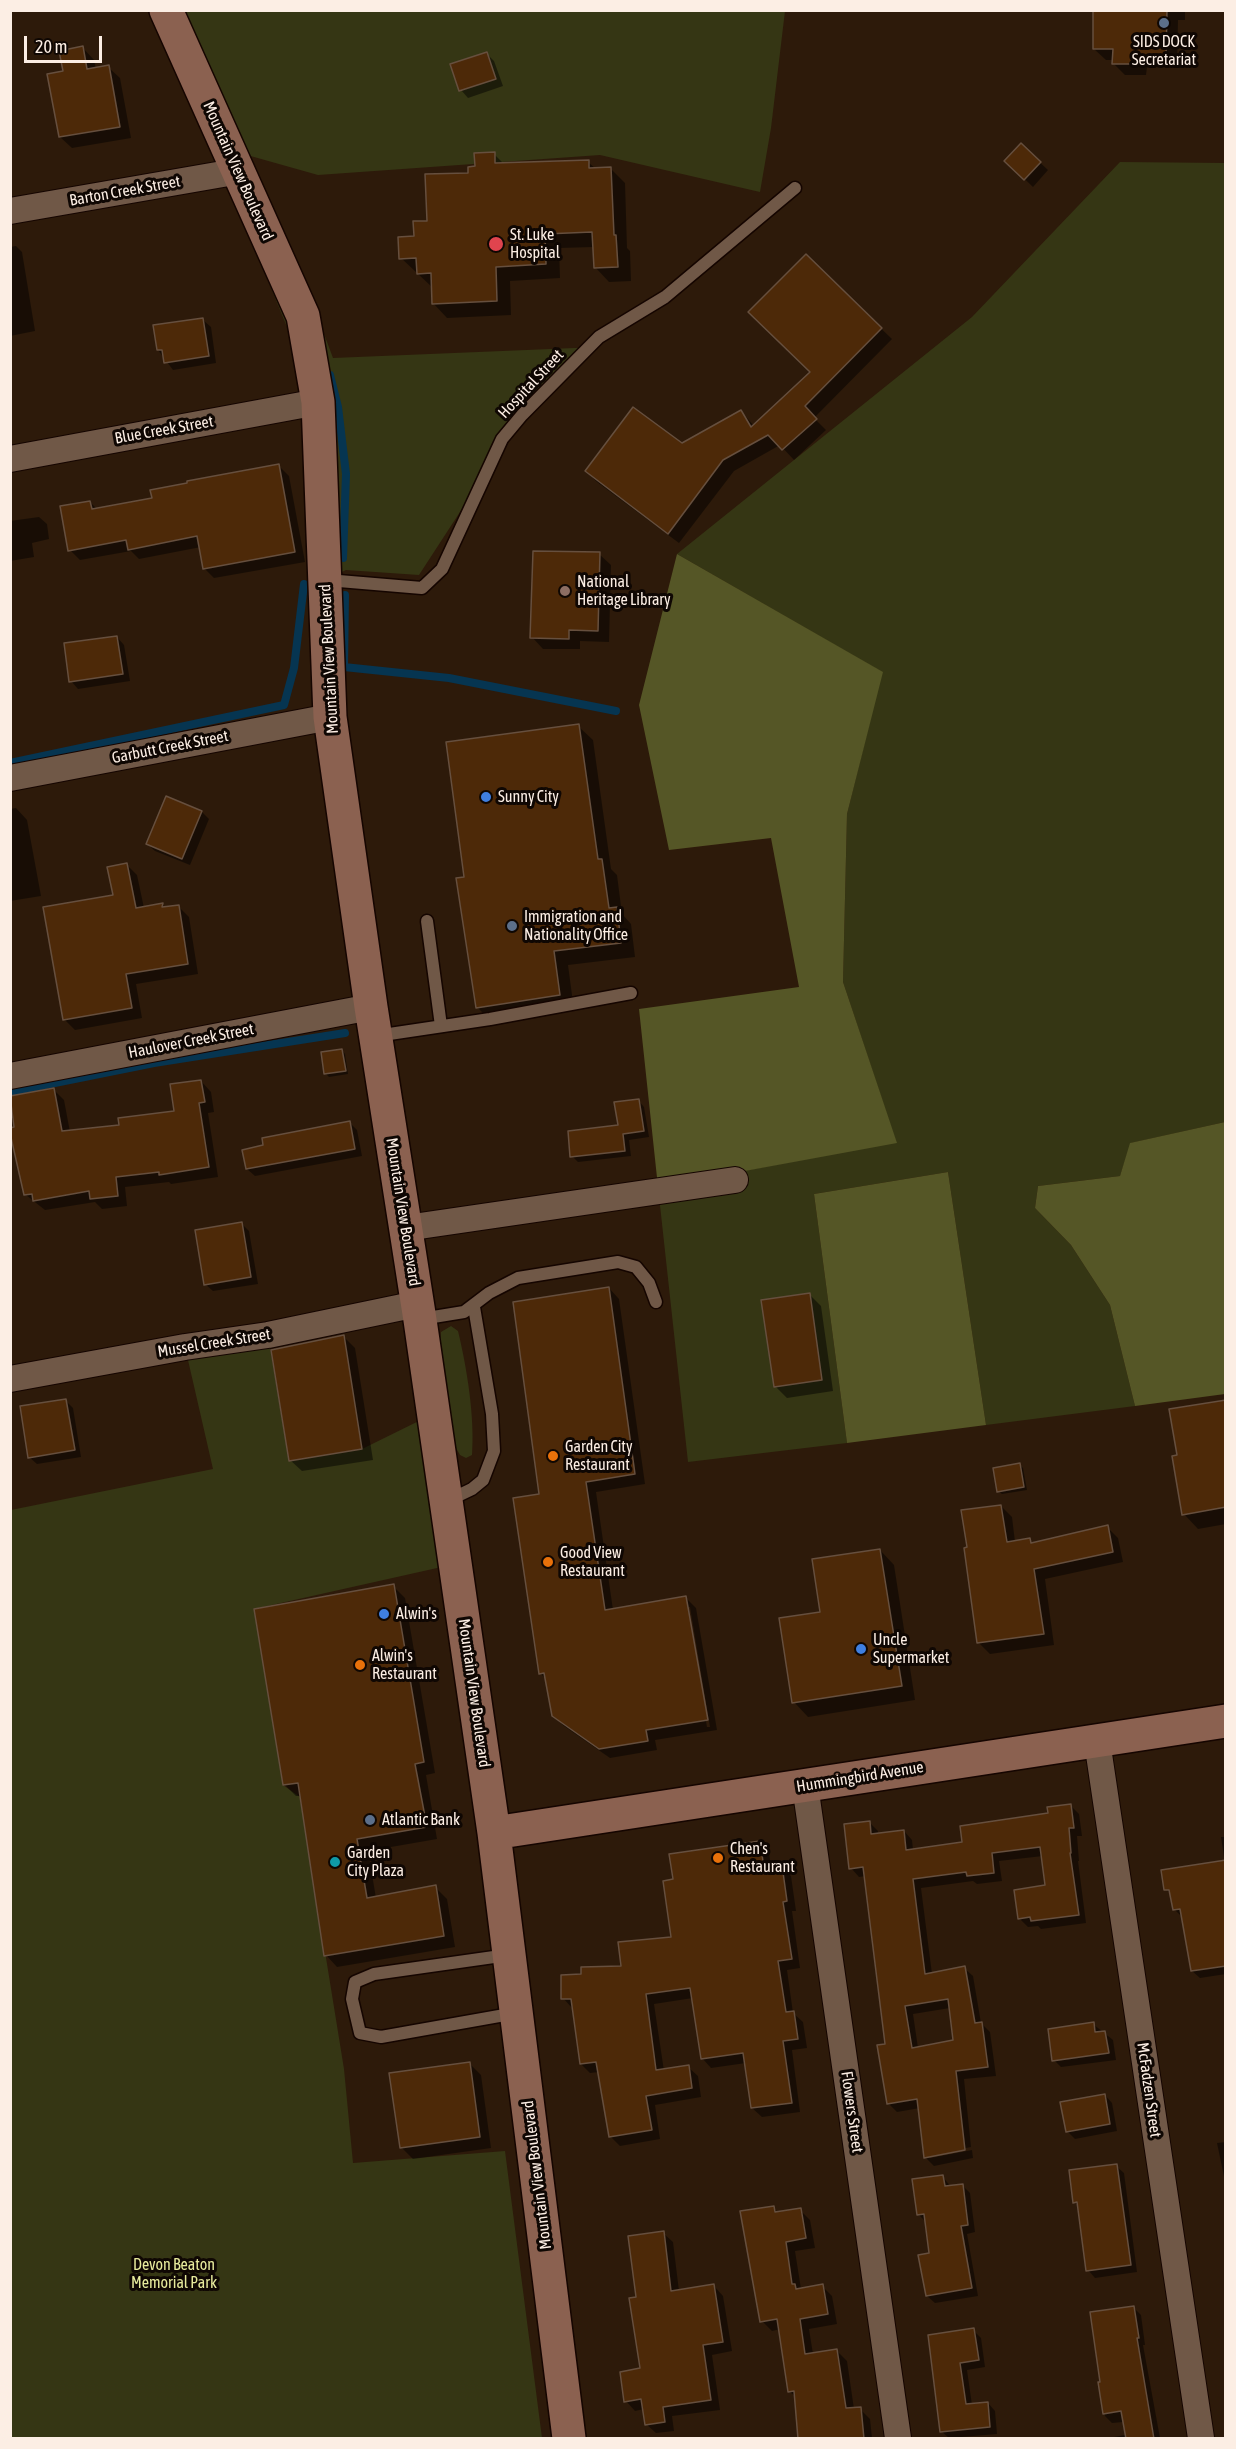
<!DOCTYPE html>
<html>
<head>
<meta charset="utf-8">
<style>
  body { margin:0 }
  #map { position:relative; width:1236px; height:2449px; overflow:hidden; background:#2d1a0a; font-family:"Asap Condensed",sans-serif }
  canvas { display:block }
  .frame { position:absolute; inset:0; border:12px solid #fceee4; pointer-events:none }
  .scale { position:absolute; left:24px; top:36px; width:78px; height:27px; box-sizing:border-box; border:3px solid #fceee4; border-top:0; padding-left:8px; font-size:18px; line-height:21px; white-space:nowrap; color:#fceee4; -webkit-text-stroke:4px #0f0703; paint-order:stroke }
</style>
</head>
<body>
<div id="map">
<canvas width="1236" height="2449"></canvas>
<div class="frame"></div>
<div class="scale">20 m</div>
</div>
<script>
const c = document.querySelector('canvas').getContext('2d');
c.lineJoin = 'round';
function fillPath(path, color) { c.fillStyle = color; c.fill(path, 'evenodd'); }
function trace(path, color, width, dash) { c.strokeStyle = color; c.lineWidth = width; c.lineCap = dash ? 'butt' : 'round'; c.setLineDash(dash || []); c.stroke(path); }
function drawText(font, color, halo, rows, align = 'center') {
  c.font = font + ' "Asap Condensed",sans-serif'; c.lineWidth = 6; c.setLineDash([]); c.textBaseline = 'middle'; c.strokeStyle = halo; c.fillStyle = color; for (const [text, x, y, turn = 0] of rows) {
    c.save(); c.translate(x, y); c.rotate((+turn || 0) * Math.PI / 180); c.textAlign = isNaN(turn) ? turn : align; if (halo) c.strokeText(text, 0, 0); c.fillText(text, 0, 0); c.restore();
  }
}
const green = new Path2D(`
  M149 11H785L771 128 760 192 600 155 318 175 247 155 310 296 333 358 599 347 512 432 419 575 346 570 325 580 318 402 216 155Z
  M1120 162 1225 163V1122L1131 1143 1120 1176 1038 1186 1035 1208 1071 1245 1110 1305 1135 1406 986 1425 948 1172 814 1194 847 1443 688 1462 658 1187 896 1142 843 982 847 814 882 672 677 554 972 317Z
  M451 1326 458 1331C467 1368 475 1418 472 1455L466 1458 460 1455 456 1448 440 1342 441 1332Z
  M268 1335 289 1461 362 1449 433 1414 455 1564 254 1609 283 1785 300 1797 344 2069 353 2163 505 2151 542 2438H11V1510L213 1469 185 1347Z`);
const forest = new Path2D(`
  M677 554 883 672 847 814 843 982 897 1143 658 1187 639 1009 799 987 771 838 669 850 639 705Z
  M1225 1122V1394L1135 1406 1110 1305 1071 1245 1035 1208 1038 1186 1120 1176 1130 1143Z
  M948 1172 986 1425 847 1443 814 1194Z`);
const shadow = new Path2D(`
  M1094 10H1185V20H1178L1177 67H1147L1146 75H1125L1114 64V60H1106L1094 49Z
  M83 48 94 60 96 69 108 67 120 78 131 138 72 148 60 137 65 73Z
  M487 54 494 61 503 86 468 98 461 90Z
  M1021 145 1048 170 1033 187 1006 161Z
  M494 154 505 165 588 162 596 169 610 168 625 183 627 248 630 251 631 281 609 282 595 267 594 247 559 248 560 278 510 281 511 315 447 318 433 303V288L401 258 415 238 469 174Z
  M16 246 22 252 35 331 10 336V247Z
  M806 256 892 339 814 418 826 430 794 460 780 445 734 471 679 543 597 482 586 471 682 445 741 411 754 426 812 372Z
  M203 320 211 327 216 363 173 370 158 350Z
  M279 466 289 476 305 562 214 578 204 568 201 547 139 559 131 551 80 560 70 550 90 502 97 509 154 499Z
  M39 517 47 524 49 539 32 543 34 557 10 561V521Z
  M599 554 611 565 609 642 580 641V649H543L532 637Z
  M117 637 124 645 130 681 78 689 71 681Z
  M578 726 593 740 611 869 617 875 622 914 631 924 635 957 568 965 574 1010 492 1022 477 1007Z
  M16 808 27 820 41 896 10 901V809Z
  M202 812 209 819 190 865 155 851 147 844Z
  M126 864 137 875 144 908 163 905 166 908 178 906 189 917 198 974 136 984 142 1018 75 1030 65 1020Z
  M342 1050 345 1054 348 1074 329 1077 325 1073Z
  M201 1081 211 1092 214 1112 208 1113 218 1177 171 1184 169 1182 125 1187 127 1206 102 1209 95 1202 45 1210 26 1195 16 1128 54 1090 64 1100 70 1132 121 1126 176 1113Z
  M638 1100 644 1107 649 1137 629 1140 631 1156 578 1162 572 1156 620 1126Z
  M349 1122 357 1130 362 1156 255 1176 247 1169Z
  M242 1224 249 1231 258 1284 213 1291 205 1284Z
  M609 1288 619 1299 645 1484 596 1492 613 1610 686 1598 696 1608 717 1730 655 1740 657 1750 610 1758 564 1726 553 1716 547 1680 540 1673 541 1496ZM686 1607H690L710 1727H707Z
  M809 1294 821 1306 833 1391 787 1398 775 1386Z
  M343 1336 355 1348 373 1460 302 1471 290 1460Z
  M66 1401 73 1408 81 1457 37 1464 29 1457Z
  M1226 1401V1524L1198 1529 1184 1514 1179 1456Z
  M1020 1465 1023 1468 1027 1490 1002 1494 998 1491Z
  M1001 1506 1012 1517 1015 1542 1030 1540 1033 1544 1107 1527 1118 1538 1123 1562 1045 1579 1054 1645 990 1654 979 1643 965 1549Z
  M880 1550 894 1565 915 1700 808 1717 794 1702 822 1613Z
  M393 1586 405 1598 435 1773 426 1775 437 1839 368 1851 376 1898 435 1887 447 1899 455 1947 337 1967 326 1955 301 1796H296L285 1785Z
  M1071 1806 1079 1814 1082 1836H1077L1079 1861H1078L1086 1923 1041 1929 1038 1926 1028 1927 1019 1918 1047 1887 1043 1856 999 1861 1002 1881 977 1884 973 1881 921 1888 932 1974 964 1968 973 1976 981 2023 990 2032 996 2076 964 2079 971 2147 930 2155V2158L972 2150 973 2158 934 2166 925 2157 920 2108 897 2112 888 2103 887 2045 866 1876 859 1877 851 1868 869 1822 878 1831V1834L904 1831 912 1840 913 1850 964 1844 1050 1815ZM950 2008 954 2042 918 2048 913 2014Z
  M1221 1837H1226V1859L1224 1857Z
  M759 1842 769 1852 771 1868 781 1867 791 1876 796 1911H792L800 1968 787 1970 793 2013 803 2022 807 2048 792 2050 800 2112 762 2117 752 2108 746 2063 711 2068 702 2058 693 1998 654 2004 664 2071 688 2067 698 2076 701 2097 655 2105 660 2139 620 2146 610 2136 599 2072 590 2073 581 2064 572 2008 563 1998 582 1976 622 1968 673 1938 675 1880Z
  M1226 1861V1974L1200 1978 1192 1971 1182 1917 1174 1909 1171 1895 1166 1889Z
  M1093 2024 1113 2040 1116 2060 1061 2067 1054 2060Z
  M470 2064 481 2075 491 2148 413 2159 401 2147Z
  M1105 2095 1112 2103 1117 2131 1075 2139 1067 2131Z
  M1226 2142V2186L1217 2143Z
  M1116 2166 1124 2173 1137 2272 1095 2278 1088 2270 1079 2207 1075 2202Z
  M943 2177 951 2187 962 2185 970 2193 975 2232 967 2234 978 2296 935 2303 927 2296 930 2254 926 2222 918 2214Z
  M773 2208 779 2213 800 2210 810 2220 815 2248 795 2251 801 2289 822 2286 832 2296 837 2324 809 2329 813 2354 837 2351 847 2361 854 2409H860L870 2419 872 2438H799L796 2397 790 2392 781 2329 772 2331 762 2321Z
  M663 2233 673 2242 679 2291 714 2286 723 2296 732 2351 712 2355 720 2410 672 2416 674 2431 656 2433 646 2424 644 2409 635 2411 626 2401 642 2370 637 2298Z
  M1134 2308 1141 2315 1145 2345H1143L1160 2438H1109L1125 2435 1123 2422 1112 2423 1105 2416 1092 2313Z
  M973 2330 981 2338 985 2367 967 2370 972 2405 988 2403 995 2411 997 2434 949 2438 941 2431 930 2337Z`);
const stream = new Path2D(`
  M330 375 338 407 346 474 343 558
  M345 595 344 667 449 678 616 711
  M10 763 284 705 294 668 304 584
  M10 1092 154 1063 345 1033`);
const building = new Path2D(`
  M1093 10H1167L1166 56H1136L1135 64H1112L1113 49H1093Z
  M83 46 87 69 109 65 120 127 59 137 47 74 63 71 59 51Z
  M487 52 496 79 459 91 450 64Z
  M1021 143 1041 162 1024 180 1004 161Z
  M495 152V163L589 160V168L611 167 614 235H616L618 267 594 268 592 232 545 234 546 264 496 267 497 301 432 304 431 273 417 274 416 258 399 259 398 237 414 236 413 221H427L425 174 468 173V167L475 166 474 153Z
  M806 254 882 328 805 406 817 419 782 450 768 435 723 460 668 534 585 471 633 407 682 443 741 410 751 427 810 372 748 312Z
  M203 318 209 356 164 363 162 350H157L153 325Z
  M279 464 295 552 203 569 197 536 128 550 126 540 68 551 60 506 90 501 92 509 152 498 150 490 187 483V481Z
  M533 551 600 552 598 631 569 630V639L530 638Z
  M117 636 123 674 69 682 64 643Z
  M579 724 598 859H602L609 908 617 907 621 943 554 951 560 995 476 1008 456 878 464 877 446 742Z
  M166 796 202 811 182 859 146 844Z
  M127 863 136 908 163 903 162 907 179 905 188 964 126 974 132 1008 63 1020 43 907 113 895 107 867Z
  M342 1049 346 1071 324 1074 321 1052Z
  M201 1080 205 1102 199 1103 209 1167 159 1175V1172L116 1177 118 1196 90 1199 89 1191 33 1201 32 1194 24 1195 10 1133V1128L14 1127 10 1096 54 1088 62 1131 119 1125 118 1118 174 1111 170 1084Z
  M639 1099 644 1131 623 1134 625 1151 570 1157 568 1131 618 1125 614 1102Z
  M350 1121 355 1149 246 1169 242 1150 263 1145 262 1138Z
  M242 1222 251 1277 204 1285 195 1230Z
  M609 1287 635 1474 586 1482 605 1610 686 1596 708 1720 646 1730 648 1741 599 1749 552 1716 544 1673 539 1674 513 1498 539 1494 513 1302Z
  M810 1293 822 1380 774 1387 761 1300Z
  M344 1335 362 1449 289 1461 271 1350Z
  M66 1399 75 1450 28 1458 20 1406Z
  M1226 1400V1507L1182 1515 1172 1456 1177 1455 1169 1409Z
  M1020 1463 1024 1487 997 1492 993 1468Z
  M1001 1505 1007 1542 1030 1538 1031 1543 1108 1525 1113 1552 1034 1569 1044 1634 977 1643 964 1548 967 1547 961 1510Z
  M880 1549 902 1686 792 1703 779 1618 820 1612 812 1559Z
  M394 1584 424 1762 415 1764 427 1827 357 1839 367 1898 436 1885 444 1936 324 1956 298 1783 283 1785 254 1609Z
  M1071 1804 1074 1828H1069L1071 1853H1070L1079 1915 1031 1921 1030 1917 1018 1919 1014 1890 1045 1885 1040 1847 992 1853 994 1873 967 1876 966 1872 913 1879 925 1974 965 1966 975 2023 982 2022 988 2067 956 2071 965 2150 924 2158 917 2099 887 2104 877 2045 885 2044 863 1867 849 1869 844 1824 870 1821 871 1834 904 1830 906 1850 962 1842 960 1826 1048 1813 1047 1807ZM948 1999 953 2040 912 2048 905 2006Z
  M760 1841 764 1868 782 1865 787 1901 783 1902 792 1959 778 1961 786 2012 794 2011 798 2039 783 2041 792 2103 751 2108 743 2053 701 2059 690 1988 646 1994 656 2070 689 2065 692 2088 646 2096 652 2130 609 2137 596 2062 580 2064 571 1999H561V1975L581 1974V1967L621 1966 618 1942 671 1937 663 1881 673 1879 669 1854Z
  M1226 1860V1966L1191 1971 1180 1909 1173 1910 1169 1890H1164L1161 1870Z
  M1094 2022 1095 2032 1105 2031 1109 2053 1052 2061 1048 2029Z
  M470 2062 480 2137 400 2148 389 2073Z
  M1105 2094 1110 2124 1066 2132 1060 2102Z
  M1117 2164 1131 2265 1086 2271 1077 2202 1073 2203 1069 2170Z
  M943 2175 945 2186 963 2184 968 2225 961 2226 972 2288 926 2296 918 2255 929 2253 924 2214 917 2215 912 2179Z
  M774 2206 775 2212 801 2208 806 2238 786 2242 792 2284H795L796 2289 823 2284 828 2314 800 2319 805 2354 837 2349 846 2408 861 2407 864 2439H798L794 2391 788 2392 777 2319 760 2322 740 2211Z
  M664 2231 671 2291 714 2284 723 2342 703 2345 711 2400 663 2407 665 2422 645 2425 641 2399 624 2402 620 2372 640 2368 629 2298 636 2297 628 2236Z
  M1134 2306 1139 2338H1137L1154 2439H1126L1121 2411 1103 2414 1098 2382H1100L1090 2312Z
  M974 2328 979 2360 960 2363 966 2404 988 2402 990 2427 940 2432 928 2335Z`);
const lane = new Path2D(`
  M327 580 422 588 442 569 502 439 522 415 599 337 665 297 795 188
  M427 921 441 1026
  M376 1036 490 1019 631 993
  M421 1319 464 1312 489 1293 518 1278 618 1262 636 1267 649 1283 656 1302
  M447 1501 472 1489 483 1480 494 1451 492 1414 474 1307
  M508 1955 374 1974 355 1982 352 1999 360 2033 381 2037 516 2013`);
const street = new Path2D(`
  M10 211 240 171
  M10 459 318 402
  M10 778 330 717
  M10 1076 371 1007
  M406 1228 735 1180
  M10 1379 185 1347 268 1335 417 1304
  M1097 1741 1201 2438
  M805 1785 898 2438`);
const secondary = new Path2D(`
  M166 10 303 316 318 402 330 717 371 1007 420 1320 494 1833 569 2438
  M494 1833 1226 1721`);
const markers = [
  [1164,23,6,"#5c6f8a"],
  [496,244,8,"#e0444e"],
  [565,591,6,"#8d6e63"],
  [486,797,6,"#3f7fe0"],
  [512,926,6,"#5c6f8a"],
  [553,1456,6,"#e8710a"],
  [548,1562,6,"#e8710a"],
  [384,1614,6,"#3f7fe0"],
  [861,1649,6,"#3f7fe0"],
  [360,1665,6,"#e8710a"],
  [370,1820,6,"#5c6f8a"],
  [718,1858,6,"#e8710a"],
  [335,1862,6,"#0f9aa8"]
];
const poiNames = [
  ["SIDS DOCK",1164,42,"center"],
  ["Secretariat",1164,60,"center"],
  ["St. Luke",510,235],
  ["Hospital",510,253],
  ["National",577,582],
  ["Heritage Library",577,600],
  ["Sunny City",498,797],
  ["Immigration and",524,917],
  ["Nationality Office",524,935],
  ["Garden City",565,1447],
  ["Restaurant",565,1465],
  ["Good View",560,1553],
  ["Restaurant",560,1571],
  ["Alwin's",396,1614],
  ["Uncle",873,1640],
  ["Supermarket",873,1658],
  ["Alwin's",372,1656],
  ["Restaurant",372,1674],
  ["Atlantic Bank",382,1820],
  ["Chen's",730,1849],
  ["Restaurant",730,1867],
  ["Garden",347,1853],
  ["City Plaza",347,1871]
];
const streetNames = [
  ["Mountain View Boulevard",238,171,66],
  ["Barton Creek Street",125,191,-10],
  ["Hospital Street",531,384,-47],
  ["Blue Creek Street",164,430,-10],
  ["Mountain View Boulevard",329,659,-93],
  ["Garbutt Creek Street",170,747,-11],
  ["Haulover Creek Street",191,1041,-11],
  ["Mountain View Boulevard",403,1212,81],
  ["Mussel Creek Street",214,1343,-9],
  ["Mountain View Boulevard",474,1693,82],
  ["Hummingbird Avenue",860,1777,-9],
  ["McFadzen Street",1149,2090,82],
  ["Flowers Street",852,2112,82],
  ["Mountain View Boulevard",537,2175,-97]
];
const parkNames = [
  ["Devon Beaton",174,2265],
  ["Memorial Park",174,2283]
];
fillPath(green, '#353614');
fillPath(forest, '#555626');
fillPath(shadow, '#0007');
trace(stream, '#063551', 8);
fillPath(building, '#4d2908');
trace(building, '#664f3e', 1.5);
trace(lane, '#150500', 15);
trace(street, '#150500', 28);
trace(secondary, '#150500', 36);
trace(lane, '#705847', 12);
trace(street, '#705847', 26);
trace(secondary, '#8b6150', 33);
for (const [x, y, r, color] of markers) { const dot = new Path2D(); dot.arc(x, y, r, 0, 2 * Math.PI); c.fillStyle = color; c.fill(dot); trace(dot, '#0f0703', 2); }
drawText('16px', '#fceee4', '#0f0703', poiNames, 'left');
drawText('16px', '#fceee4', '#0f0703', streetNames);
drawText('16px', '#e7ea9c', '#0f0703', parkNames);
</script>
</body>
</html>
